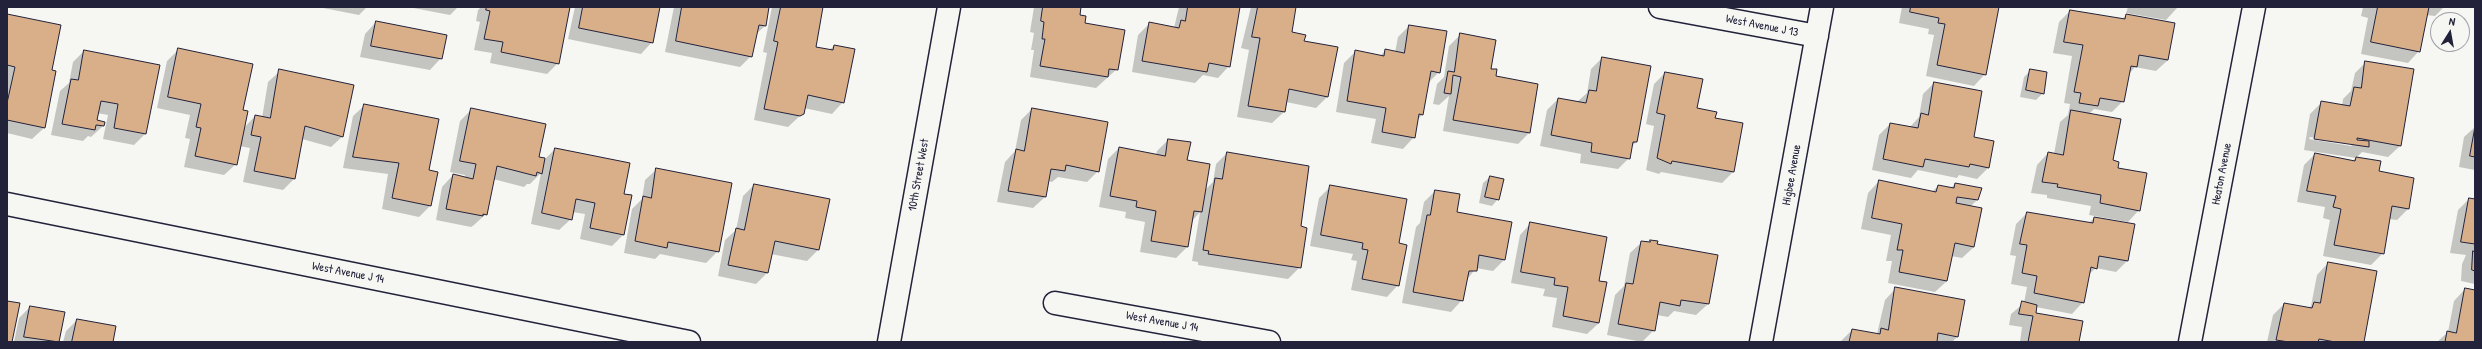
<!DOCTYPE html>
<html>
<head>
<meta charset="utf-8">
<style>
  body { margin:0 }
  #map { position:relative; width:2482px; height:349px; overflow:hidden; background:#f6f6f2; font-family:"Patrick Hand",sans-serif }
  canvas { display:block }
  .frame { position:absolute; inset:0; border:8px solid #22223b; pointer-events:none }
  .north { position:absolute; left:2430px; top:12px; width:40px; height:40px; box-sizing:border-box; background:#f6f6f2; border:1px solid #a1a1a9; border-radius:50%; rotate:11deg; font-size:11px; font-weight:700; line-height:16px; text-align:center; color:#22223b }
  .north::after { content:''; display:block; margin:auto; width:14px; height:18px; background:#22223b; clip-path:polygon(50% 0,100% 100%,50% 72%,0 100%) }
</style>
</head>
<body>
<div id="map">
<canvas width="2482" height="349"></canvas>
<div class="frame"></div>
<div class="north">N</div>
</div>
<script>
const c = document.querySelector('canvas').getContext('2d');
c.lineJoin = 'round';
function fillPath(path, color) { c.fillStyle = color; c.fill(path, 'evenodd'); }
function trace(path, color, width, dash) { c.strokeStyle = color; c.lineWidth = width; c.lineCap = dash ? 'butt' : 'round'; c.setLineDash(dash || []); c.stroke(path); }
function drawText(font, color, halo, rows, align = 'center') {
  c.font = font + ' "Patrick Hand",sans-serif'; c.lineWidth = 3; c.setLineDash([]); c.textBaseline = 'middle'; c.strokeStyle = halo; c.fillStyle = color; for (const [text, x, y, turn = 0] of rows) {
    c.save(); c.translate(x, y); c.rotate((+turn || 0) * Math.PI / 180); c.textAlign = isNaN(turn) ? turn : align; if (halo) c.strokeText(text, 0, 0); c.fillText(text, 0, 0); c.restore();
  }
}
const shadow = new Path2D(`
  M318 7H367L359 15Z
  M408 7H458L450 15Z
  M481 7H569L558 63 547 74 490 63 492 53 474 50 480 22 476 21 478 10Z
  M575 7H659L652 42 641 54 568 39Z
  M674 7H768L765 26 756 34 751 56 740 67 665 52Z
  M772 7H822L815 47 829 50 834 46 843 102 832 114 804 108 803 113 788 127 754 120 767 53 763 52Z
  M1034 7H1080L1079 16 1083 24 1117 69 1096 88 1030 77 1034 50H1031L1034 33 1030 32Z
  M1179 7H1239L1229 66 1218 78 1203 75 1195 83 1132 72 1138 35 1150 23 1174 28Z
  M1251 7H1295L1291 33 1303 42 1328 96 1316 108 1286 102 1284 112 1272 123 1237 117 1249 50 1241 48Z
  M1902 7H1998L1985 74 1974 86 1926 76 1934 35 1928 34 1929 29 1899 23Z
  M2128 7H2178L2166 20 2126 13Z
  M2363 7H2444L2435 16 2426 15 2419 51 2408 63 2361 54 2368 18 2361 16Z
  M2070 11 2121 20 2126 15 2168 60 2156 71 2135 67 2128 75 2123 101 2112 112 2094 109 2089 114 2139 210 2128 222 2089 215 2091 206 2047 198V195L2031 193 2037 165 2048 153 2054 154 2060 122 2068 115 2070 104 2064 103 2072 56 2053 53 2059 22Z
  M7 15 51 71 44 128 32 139 7 133Z
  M376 22 441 58 430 70 360 57 365 34Z
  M1409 26 1439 72 1428 83 1423 114 1417 120 1414 137 1403 149 1371 143 1376 119 1336 112 1344 63 1356 51 1380 56 1385 51 1395 53 1398 37Z
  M1461 34 1490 70 1529 133 1518 144 1443 131 1449 96 1439 105 1433 104 1437 84 1444 77 1449 46Z
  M178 50 242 111 243 129 255 116 262 118 268 82 280 71 343 136 331 147 302 139 294 179 283 190 243 182 250 148 239 146 236 164 224 175 184 167 190 139 185 138 190 115 157 108 167 61Z
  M84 51 146 133 134 145 103 139 108 115 97 113 96 121 103 126 91 137 88 136 83 141 51 135 60 91 69 83 73 62Z
  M1602 58 1636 142 1631 147 1629 158 1618 169 1580 163 1581 154 1540 146 1547 110 1558 99 1577 102 1587 93 1591 69Z
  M2366 62 2413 70 2400 146 2388 157 2362 152 2356 158 2378 172 2413 179 2408 209 2397 220 2389 219 2383 253 2371 265 2323 256 2330 220 2323 218 2325 207 2297 202 2304 165 2315 154 2352 161 2356 158 2304 150 2310 114 2322 102 2342 106 2343 99 2351 91 2355 73ZM2310 137 2353 144 2351 146 2309 139Z
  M2031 70 2043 93 2036 100 2020 97 2024 77Z
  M1665 73 1696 109 1714 119 1733 172 1722 183 1661 172 1659 174 1646 170 1654 126 1646 124 1654 84Z
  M1934 83 1988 168 1977 179 1959 175 1957 178 1918 170 1911 178 1872 170 1879 135 1890 124 1910 127 1919 117 1923 94Z
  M365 105 428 170 430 206 419 217 382 209 388 174 343 168 353 116Z
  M1032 109 1098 171 1087 182 1058 177 1052 182 1048 181 1045 197 1033 208 997 202 1005 162 1015 151 1021 120Z
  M471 110 538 158 545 159 555 149 623 195V235L612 246 580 239 585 214 572 212 571 219 559 230 531 224 541 173 530 184H527L524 187 493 179 486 214 474 225 471 227 436 220 442 187 453 175 465 178V175L450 172 460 121Z
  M2475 127V170L2459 167 2464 137Z
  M1168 140 1186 161 1205 190 1213 182 1216 164 1227 153 1306 188 1300 227V267L1288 279 1198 265V262L1192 261 1200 212 1192 221 1187 247 1176 258 1140 252 1145 222 1125 218 1126 212 1099 207 1108 159 1119 148 1156 155 1157 151Z
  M657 169 718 251 706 263 660 254 655 259 624 253 632 209 642 199 645 180Z
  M1490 177 1498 199 1492 206 1479 203 1483 183Z
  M1879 181 1932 192 1938 186 1951 188 1955 184 1977 200 1970 207 1974 247 1962 258 1951 256 1947 281 1935 292 1888 283 1892 261H1886L1891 235 1861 229 1868 193Z
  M754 185 818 250 807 261 771 254 767 273 756 284 718 276 725 240 736 230 743 196Z
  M1331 186 1398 244V285L1387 297 1351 290 1357 261 1351 260 1353 254 1310 246 1319 198Z
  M1435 191 1504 260 1493 271 1476 268 1466 281 1462 300 1451 312 1402 303 1416 227 1420 223 1424 202Z
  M2469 199 2475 200V284L2461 281 2462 264 2466 255 2450 253 2458 210Z
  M2027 213 2089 223 2094 218 2133 225 2127 261 2116 272 2096 268 2088 275 2083 302 2072 314 2036 307 2035 313 2078 342H2020L2022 327 2009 325 2011 314 2024 303 2027 287 2011 284 2016 256 2010 255 2016 224Z
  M1531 223 1598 282 1599 323 1587 334 1552 327 1557 298 1543 296 1545 289 1511 283 1520 235Z
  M1650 241 1656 245 1716 256 1708 304 1696 315 1674 311 1668 317 1657 315 1654 330 1642 342 1607 335 1615 295 1624 286 1630 253 1642 242 1648 243Z
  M2328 263 2363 342H2267L2273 315 2284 304 2308 308 2311 306 2317 275Z
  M1896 288 1964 301 1957 337 1952 342H1840L1852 330 1877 334 1885 300Z
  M2465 289 2475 291V342H2437L2448 332 2454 301Z
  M30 307 63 313 58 342H14L19 318Z
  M77 320 112 342H63L66 331Z`);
const building = new Path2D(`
  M487 7H570L559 64 501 52 503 42 484 39 490 11 486 10Z
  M583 7H660L653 43 579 28Z
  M682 7H769L766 26 759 25 752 57 676 41Z
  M781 7H823L816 47 833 50 834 45 855 49 844 103 808 95 804 114 800 116 764 109 778 42 774 41Z
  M1043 7H1081L1080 15 1086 16 1085 23 1125 30 1118 70 1109 69 1108 77 1040 66 1045 39H1042L1044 22 1041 21Z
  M1188 7H1240L1230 67 1209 63 1207 72 1142 61 1149 22 1179 28 1181 20 1185 21Z
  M1258 7H1296L1292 32 1306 35 1304 41 1338 47 1328 97 1289 89 1285 112 1248 106 1260 38 1252 37Z
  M1911 7H1999L1986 75 1937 65 1945 24 1938 23 1939 18 1910 12Z
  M2378 7H2429L2420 52 2371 42Z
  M2070 10 2125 19 2126 14 2175 23 2168 60 2139 55 2137 67 2131 66 2124 102 2100 98 2098 106 2079 103 2081 93 2074 92 2083 45 2064 42Z
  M7 14 61 25 52 70 56 71 45 128 7 120V103L15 67 7 65Z
  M376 21 447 35 442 59 371 46Z
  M1409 25 1447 31 1440 73 1431 71 1423 115 1419 114 1415 138 1382 132 1386 108 1347 101 1355 50 1384 56 1385 49 1404 53Z
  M1460 33 1496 40 1491 69H1497L1496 76 1538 84 1530 133 1453 120 1461 77 1453 75 1451 94 1444 93 1448 71 1454 72Z
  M178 48 253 64 243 110 248 111 237 165 195 156 201 128 196 127 201 104 168 97Z
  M84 50 160 65 146 134 114 128 118 104 101 101 97 120 105 122 104 126 96 125 95 130 62 124 71 79 78 80Z
  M1602 57 1651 66 1637 142H1633L1630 159 1591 152 1592 143 1551 135 1558 98 1586 103 1589 90 1596 91Z
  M2365 61 2414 69 2401 146 2357 138V140L2369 141V147L2314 139 2321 101 2350 106 2354 87 2361 88Z
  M279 69 354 85 343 137 305 126 295 179 254 171 261 137 251 135 255 115 270 118Z
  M2030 69 2047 72 2044 94 2026 90Z
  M1665 72 1703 79 1697 108 1717 112 1715 118 1743 123 1734 172 1672 161 1671 164 1657 158 1665 115 1657 113Z
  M1934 82 1982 91 1974 137 1994 141 1989 168 1970 164 1969 167 1925 159 1923 167 1883 159 1890 123 1918 128 1921 113 1928 115Z
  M364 104 439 119 429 170 438 172 431 206 392 198 399 163 353 157Z
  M471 108 546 124 539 157 545 158 542 174 537 172 536 176 497 166 487 215 483 214V216L446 209 453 174 473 179 476 164 460 161Z
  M1032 108 1108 122 1099 172 1066 165 1065 171 1051 169 1046 197 1008 191 1016 149 1024 151Z
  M2071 110 2121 119 2113 160 2119 162 2118 168 2147 173 2140 211 2100 203 2101 195 2057 187 2058 184 2042 182 2048 152 2063 155Z
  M2475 127V157L2470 156Z
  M1168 139 1191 142 1187 160 1210 164 1202 212 1194 211 1188 247 1151 241 1156 211 1136 207 1137 201 1110 196 1119 147 1165 156Z
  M555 148 630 163 624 194 632 195 624 235 590 228 595 203 576 199 572 220 542 213Z
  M1227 152 1309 166 1301 226 1307 228 1301 268 1208 254 1209 251 1203 250 1215 178 1222 179Z
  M2315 153 2355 161 2356 157 2381 161 2379 171 2414 178 2409 209 2392 206 2384 254 2334 245 2341 209 2333 207 2336 196 2307 191Z
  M656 168 732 183 719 252 668 242 667 248 635 241 643 196 651 198Z
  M1490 176 1504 179 1499 200 1485 197Z
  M1879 180 1936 192 1938 185 1954 188 1955 183 1982 188 1978 200 1957 197 1956 203 1982 208 1974 247 1955 243 1947 281 1899 272 1903 250H1897L1902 224 1872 218Z
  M754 184 830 199 819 250 775 241 768 273 728 265 736 228 744 230Z
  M1330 185 1407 199 1399 243 1407 245 1399 286 1362 279 1368 250 1362 249 1363 243 1321 235Z
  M1435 190 1460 194 1457 212 1512 222 1505 260 1479 255 1477 271H1469L1463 301 1413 292 1427 215H1430Z
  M2469 198 2475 199V244L2461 242Z
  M2027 212 2093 223 2094 217 2135 224 2128 261 2099 256 2097 269 2091 267 2084 303 2034 293 2037 276 2022 273 2027 245 2020 244Z
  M1530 222 1607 237 1599 281 1607 282 1599 323 1563 316 1568 287 1554 285 1555 278 1521 272Z
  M1650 240 1658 241 1657 244 1718 255 1709 304 1681 300 1680 306 1660 302 1655 331 1618 324 1626 283 1633 284 1641 241 1650 242Z
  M2473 251 2475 252V271L2472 270Z
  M2328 262 2377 271 2364 342H2335L2319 339 2318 342H2289L2276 340 2284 303 2312 308 2314 302 2320 303Z
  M1895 287 1965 300 1958 337 1938 333 1937 342H1849L1852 329 1880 334 1881 328 1888 330Z
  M2465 288 2475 290V342H2445L2447 331 2456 333Z
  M7 301 20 303 12 342H7Z
  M2022 301 2037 305 2036 313 2083 321 2079 342H2028L2033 316 2019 314Z
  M30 306 65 312 59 342 24 337Z
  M77 319 116 326 113 342H72Z`);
const street = new Path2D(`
  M1660 7 1817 36
  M7 204 689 342
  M1055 303 1269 342
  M1761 342 1822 7
  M2190 342 2254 7`);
const primary = new Path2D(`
  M889 342 949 7`);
const streetNames = [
  ["West Avenue J 13",1762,26,11],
  ["Heaton Avenue",2222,174,-79],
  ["10th Street West",919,175,-80],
  ["Higbee Avenue",1792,175,-80],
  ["West Avenue J 14",348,273,11],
  ["West Avenue J 14",1162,322,10]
];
fillPath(shadow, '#0003');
fillPath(building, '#d8af89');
trace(building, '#22223b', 1);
trace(street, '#22223b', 25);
trace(primary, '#22223b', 25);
trace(street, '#f6f6f2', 22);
trace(primary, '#f6f6f2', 22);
drawText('12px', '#22223b', '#f6f6f2', streetNames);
</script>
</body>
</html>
